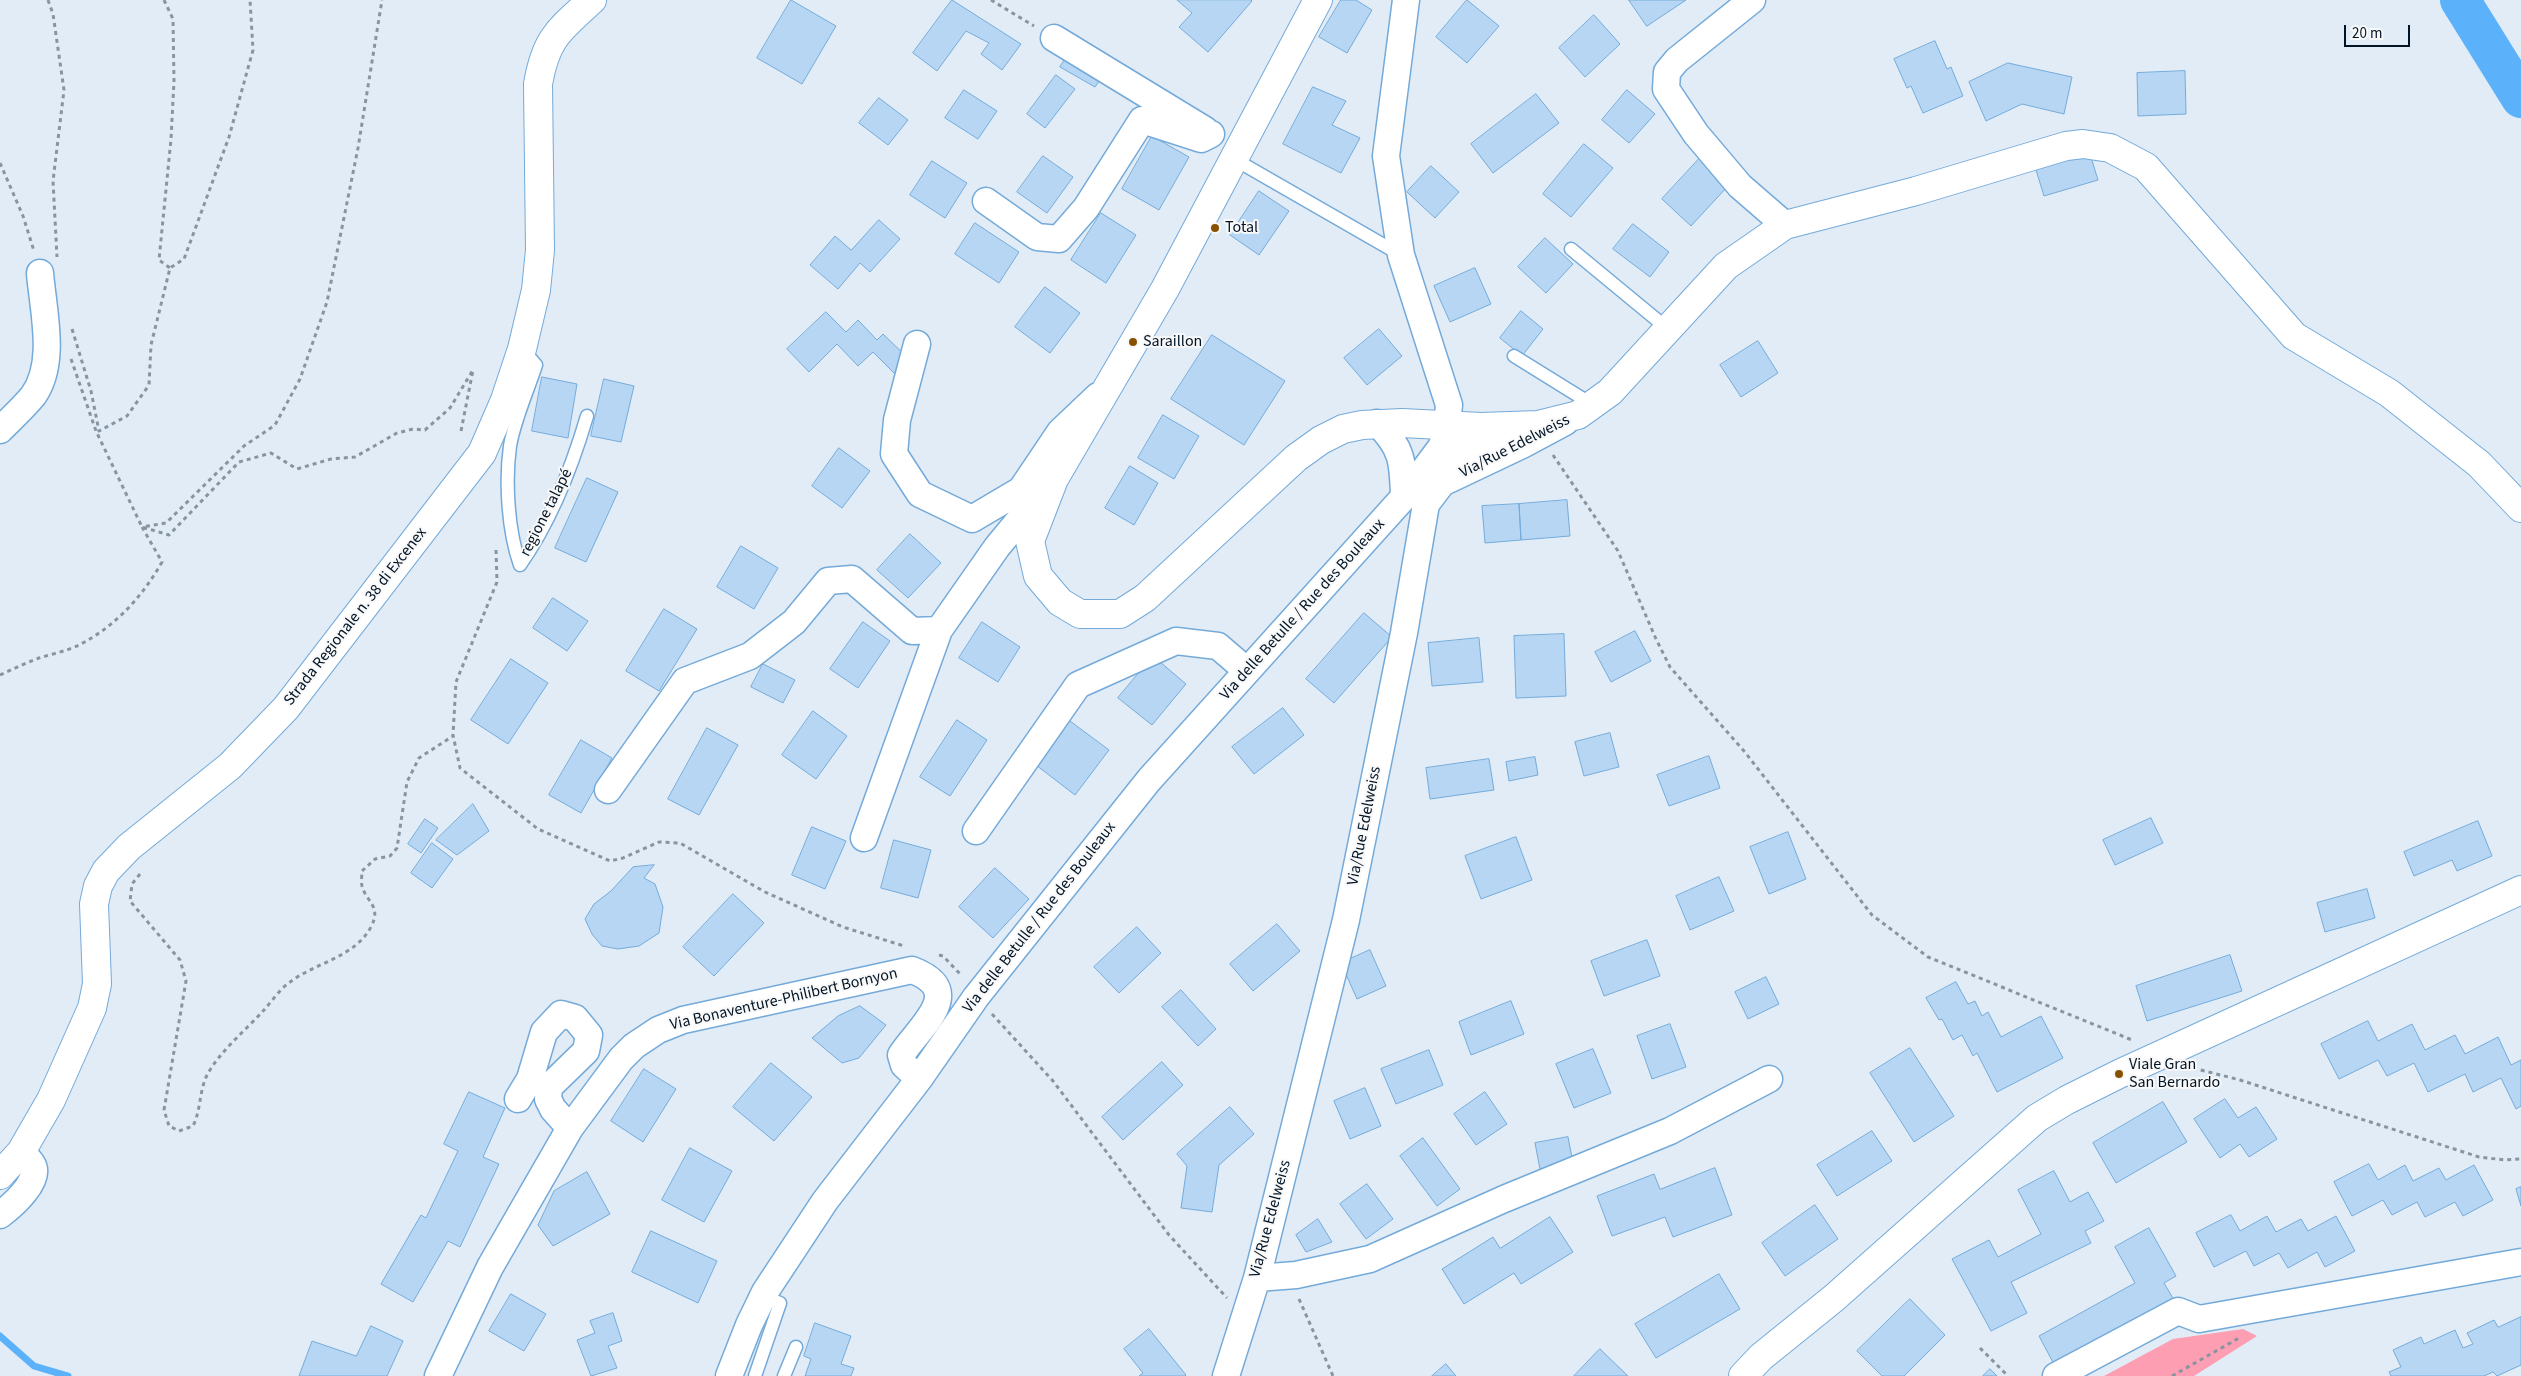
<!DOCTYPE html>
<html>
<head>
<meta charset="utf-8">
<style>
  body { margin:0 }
  #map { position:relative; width:2521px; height:1376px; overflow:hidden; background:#e1ecf6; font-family:"Source Sans 3",sans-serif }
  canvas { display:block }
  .scale { position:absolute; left:2344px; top:25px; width:66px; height:22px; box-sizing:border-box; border:2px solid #011426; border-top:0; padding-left:6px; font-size:15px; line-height:18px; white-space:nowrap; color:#011426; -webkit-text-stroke:4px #f8f8f8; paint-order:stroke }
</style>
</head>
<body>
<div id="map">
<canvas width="2521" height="1376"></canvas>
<div class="scale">20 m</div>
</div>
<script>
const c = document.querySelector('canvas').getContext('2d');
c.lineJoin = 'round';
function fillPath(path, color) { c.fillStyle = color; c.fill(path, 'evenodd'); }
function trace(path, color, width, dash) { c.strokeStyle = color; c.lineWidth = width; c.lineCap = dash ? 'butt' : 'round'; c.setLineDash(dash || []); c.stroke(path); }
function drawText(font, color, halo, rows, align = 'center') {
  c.font = font + ' "Source Sans 3",sans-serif'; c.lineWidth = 4; c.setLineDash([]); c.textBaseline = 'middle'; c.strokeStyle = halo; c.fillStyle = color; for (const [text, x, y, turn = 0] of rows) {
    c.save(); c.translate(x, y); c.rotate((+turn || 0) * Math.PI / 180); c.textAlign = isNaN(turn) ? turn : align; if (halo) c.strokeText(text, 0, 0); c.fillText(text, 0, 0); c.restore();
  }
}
const green = new Path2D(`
  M2243 1329 2257 1336 2194 1376H2104L2173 1339Z`);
const stream = new Path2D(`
  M0 1336 34 1366 68 1376`);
const river = new Path2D(`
  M2460 0 2521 98`);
const building = new Path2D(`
  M791 0 836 26 802 84 757 58Z
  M952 0 1021 44 1002 70 981 54 989 43 966 31 937 71 913 53Z
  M1251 0 1252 1 1208 52 1179 27 1192 13 1177 0Z
  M1341 0H1356L1372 10 1347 53 1319 37Z
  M1467 0 1499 26 1467 63 1436 37Z
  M1629 0H1686L1647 26Z
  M1594 15 1620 44 1585 77 1559 48Z
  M1935 41 1947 69 1951 67 1963 96 1923 113 1911 86 1907 88 1894 59Z
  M1068 55 1103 75 1095 87 1060 67Z
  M2008 63 2072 77 2064 114 2022 104 1986 121 1969 82Z
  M2185 71 2186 114 2138 116 2137 73Z
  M1056 75 1075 89 1045 128 1027 114Z
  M1313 87 1346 101 1332 125 1360 138 1341 173 1283 144Z
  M964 90 997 111 978 139 945 118Z
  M1627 90 1655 114 1629 143 1602 120Z
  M1536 94 1559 123 1493 173 1471 144Z
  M879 98 908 120 888 145 859 123Z
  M1152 136 1189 157 1159 210 1122 189Z
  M1584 144 1613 168 1571 217 1543 194Z
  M2090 154 2098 180 2044 196 2036 170Z
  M1043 156 1073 177 1047 213 1017 192Z
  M1699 159 1728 186 1691 226 1662 199Z
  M932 161 967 183 945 218 910 195Z
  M1431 166 1459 192 1435 218 1407 192Z
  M1259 191 1289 211 1259 255 1230 235Z
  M1101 213 1136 235 1106 283 1071 260Z
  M879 220 900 239 870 272 860 263 838 289 810 265 835 236 851 250Z
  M975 223 1019 252 999 283 955 254Z
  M1633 224 1669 252 1650 277 1613 249Z
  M1545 238 1573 264 1546 293 1518 267Z
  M1475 268 1491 304 1450 322 1434 286Z
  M1045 287 1080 313 1050 353 1015 327Z
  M1521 311 1543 329 1522 356 1500 338Z
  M826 312 846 332 858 320 877 340 883 334 909 359 894 373 873 352 858 366 837 344 809 372 787 349Z
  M1379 329 1402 356 1367 385 1344 358Z
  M1212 335 1285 381 1244 445 1171 399Z
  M1758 341 1778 373 1741 397 1720 365Z
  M542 377 577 384 568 438 532 431Z
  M604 379 634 386 621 442 591 436Z
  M1163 415 1199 436 1174 479 1138 458Z
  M839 448 870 471 842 508 812 486Z
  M1130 466 1158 483 1134 525 1105 508Z
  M587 478 618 492 586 562 555 548Z
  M1567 500 1570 536 1521 540 1519 504Z
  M1519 504 1521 540 1485 543 1482 506Z
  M910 534 941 563 908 598 877 570Z
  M741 546 778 568 754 609 717 587Z
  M553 598 588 621 567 651 533 628Z
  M664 609 697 629 659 691 626 671Z
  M1364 613 1392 637 1334 703 1306 679Z
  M863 622 890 641 858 688 830 669Z
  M982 622 1020 647 998 682 959 658Z
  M1635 631 1651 661 1611 682 1595 652Z
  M1564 634 1566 696 1516 698 1514 636Z
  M1479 638 1483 682 1432 686 1428 643Z
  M1153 656 1186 684 1152 725 1118 698Z
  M511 659 548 683 508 744 471 720Z
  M763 664 795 680 783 703 751 687Z
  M1283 708 1304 735 1254 774 1232 747Z
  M813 711 847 736 816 779 782 755Z
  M957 720 987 740 950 796 920 777Z
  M1070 721 1109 750 1075 795 1036 765Z
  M707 728 738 745 699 815 668 799Z
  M1610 733 1619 767 1584 776 1575 742Z
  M581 740 612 758 581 813 549 795Z
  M1709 756 1720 788 1669 806 1657 775Z
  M1535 757 1538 775 1509 781 1506 762Z
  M1489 759 1494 790 1430 799 1426 768Z
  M473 804 489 831 457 855 436 840Z
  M2151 818 2163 843 2115 865 2103 840Z
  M425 819 438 828 421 853 408 844Z
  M2478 821 2492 856 2457 871 2452 860 2414 876 2404 852Z
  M812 827 846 841 825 889 792 875Z
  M1788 832 1806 879 1769 894 1750 847Z
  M1516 837 1532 880 1481 899 1465 856Z
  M894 840 931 850 918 898 881 888Z
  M432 843 453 859 432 888 411 873Z
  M654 865 644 878 655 884 663 907 659 933 639 946 618 949 602 946 592 934 585 919 594 904 611 891 633 867Z
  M995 868 1029 899 993 938 959 907Z
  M1719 877 1734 911 1690 930 1676 896Z
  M2367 889 2375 918 2325 932 2317 903Z
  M733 894 764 923 714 976 683 947Z
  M1277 924 1300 951 1253 991 1230 964Z
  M1137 927 1161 953 1119 993 1094 967Z
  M1647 940 1660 976 1604 996 1591 961Z
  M1370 950 1386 986 1357 999 1341 963Z
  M2230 955 2242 991 2147 1021 2136 986Z
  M1766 977 1779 1004 1748 1019 1735 992Z
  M1956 982 1968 1004 1975 1001 1982 1016 1988 1012 2001 1037 2041 1016 2063 1058 1997 1092 1977 1053 1973 1056 1962 1035 1953 1040 1942 1019 1939 1020 1926 998Z
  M1181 990 1216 1029 1198 1046 1162 1007Z
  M1511 1001 1524 1034 1471 1055 1459 1022Z
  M860 1006 886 1025 859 1058 842 1063 812 1038 838 1016Z
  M2368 1021 2378 1041 2412 1024 2425 1050 2455 1035 2465 1054 2498 1037 2511 1065 2521 1060V1106L2516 1109 2501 1078 2473 1092 2465 1074 2428 1092 2414 1063 2387 1076 2378 1060 2339 1079 2321 1044Z
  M1670 1024 1686 1067 1652 1079 1637 1036Z
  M1910 1048 1954 1116 1914 1142 1870 1073Z
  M1593 1049 1611 1093 1574 1108 1556 1064Z
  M1429 1050 1443 1085 1396 1104 1381 1069Z
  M1162 1062 1183 1085 1123 1140 1102 1117Z
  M771 1063 812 1097 774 1141 733 1107Z
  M644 1069 676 1089 643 1142 611 1121Z
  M1365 1088 1381 1126 1350 1139 1334 1101Z
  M469 1092 505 1108 483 1157 499 1164 460 1247 448 1241 413 1302 381 1284 421 1215 426 1218 458 1151 444 1144Z
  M1485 1092 1507 1124 1476 1145 1454 1114Z
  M2225 1099 2238 1118 2256 1107 2277 1139 2249 1157 2240 1144 2220 1158 2194 1119Z
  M2163 1102 2187 1142 2116 1183 2093 1143Z
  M1230 1107 1254 1134 1219 1165 1212 1212 1181 1208 1187 1166 1177 1154Z
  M1872 1131 1892 1161 1837 1196 1817 1165Z
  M1568 1137 1573 1163 1540 1169 1535 1143Z
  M1423 1138 1460 1189 1437 1206 1400 1156Z
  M690 1148 732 1171 704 1222 662 1200Z
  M2369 1164 2378 1180 2405 1165 2413 1181 2439 1168 2446 1180 2474 1165 2493 1200 2463 1216 2455 1202 2425 1217 2417 1202 2392 1215 2383 1200 2352 1216 2334 1182Z
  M1715 1168 1732 1215 1673 1237 1665 1217 1612 1236 1597 1196 1654 1174 1660 1189Z
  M2054 1171 2070 1202 2088 1192 2104 1221 2085 1231 2091 1243 2011 1282 2027 1313 1991 1331 1952 1259 1989 1240 1998 1257 2041 1234 2018 1190Z
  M587 1172 610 1214 553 1246 538 1225 554 1191Z
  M1367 1184 1393 1219 1366 1239 1340 1204Z
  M2521 1187V1206L2516 1189Z
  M1815 1205 1838 1239 1785 1276 1762 1243Z
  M2231 1215 2240 1231 2267 1216 2276 1232 2301 1219 2308 1231 2336 1216 2355 1251 2325 1267 2317 1252 2288 1268 2279 1253 2254 1266 2246 1251 2214 1267 2196 1233Z
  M1550 1217 1573 1252 1521 1284 1514 1273 1464 1304 1442 1269 1493 1237 1500 1248Z
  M1318 1219 1332 1242 1306 1252 1296 1235Z
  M2149 1228 2176 1276 2164 1283 2174 1300 2055 1366 2039 1336 2135 1283 2115 1247Z
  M651 1231 717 1261 698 1303 632 1272Z
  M1719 1274 1740 1309 1656 1358 1635 1324Z
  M511 1294 546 1314 524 1351 489 1331Z
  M1910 1299 1945 1335 1904 1376H1882L1857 1351Z
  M613 1313 622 1341 608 1346 617 1368 591 1376 577 1340 595 1333 590 1321Z
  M2521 1317V1365L2497 1376 2493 1372 2484 1376H2391L2389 1372 2401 1367 2393 1350 2421 1337 2424 1344 2455 1330 2463 1348 2473 1344 2467 1333 2494 1320 2498 1327Z
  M815 1323 851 1336 841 1364 854 1368 851 1376H805L811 1359 804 1356Z
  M371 1326 403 1341 387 1376H299L312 1341 356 1356Z
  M1149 1329 1186 1375 1185 1376H1139L1143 1373 1124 1349Z
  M1600 1349 1628 1376H1574Z
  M1446 1364 1456 1376H1432Z
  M1990 1369 1997 1376H1983Z`);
const path = new Path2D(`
  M48 0 53 14 64 90 53 181 57 257
  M164 0 173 19 174 81 171 139 159 260 170 268
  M991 0 1034 26
  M0 163 23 216 34 251
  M72 329 91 391 99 431 127 416 149 385 151 345 170 268 184 259 229 137 253 50 250 0
  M71 359 96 431 142 527 169 535 239 462 271 453 297 469 331 459 355 457 397 433 413 429 425 430 450 408 473 370 461 431 463 434
  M1553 455 1618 551 1656 639 1670 667 1744 751 1872 915 1928 957 2132 1040
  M496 550 497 582 456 682 453 735 460 768 538 829 610 861 623 858 659 842 680 843 765 892 843 927 904 946
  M0 675C13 669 26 663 39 658 52 654 67 651 79 645 116 626 142 597 162 562L142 527 166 523 244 446 275 425 300 379 327 302 358 148 382 0
  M140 874 132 884 130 901 180 960 186 981 164 1110 169 1126 179 1131 193 1126C201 1110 199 1092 207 1075 220 1051 246 1030 264 1010 272 1001 280 989 290 982 315 963 355 957 371 927 382 906 366 902 362 886 361 881 362 875 362 871L375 859 390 856 397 848 407 782 419 758 453 736
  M939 955 943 956 962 976
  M992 1014 1053 1081 1169 1235 1227 1298
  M2193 1068 2240 1080 2479 1157 2505 1160 2521 1159
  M1299 1299 1333 1376
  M1980 1348 2008 1376
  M2172 1376 2239 1338`);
const lane = new Path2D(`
  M1234 159 1401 255
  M1571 249 1668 329
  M522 349 536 365C528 390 514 421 510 446 505 482 508 531 520 565 551 521 572 467 587 416
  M1514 356 1593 405
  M755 1376 780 1303 763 1297
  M784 1376 796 1347`);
const street = new Path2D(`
  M1752 0 1677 60 1667 72 1666 89 1696 134 1740 186 1785 225
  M1054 38 1205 130
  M986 201 1037 237 1059 239 1086 208 1142 120 1201 139 1211 134
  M917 344 897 420 894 454 920 494 972 519 1021 490 1060 432 1098 396
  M1377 423C1403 448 1403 463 1404 497
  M0 430C11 419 23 408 33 396 57 363 43 311 40 273
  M1430 477 1470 446 1509 427
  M608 790 685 681 750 656 794 622 828 581 852 579 912 631 939 630
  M976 831 1078 685 1176 641 1218 646 1246 670
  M864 838 939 630 997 547 1050 483
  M518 1099 530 1079 544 1032 561 1014 575 1018 589 1035 586 1051 549 1087 548 1099 553 1109 570 1128
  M0 1215C12 1206 42 1180 32 1164 29 1159 24 1155 21 1152
  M1257 1278 1296 1275 1370 1259 1504 1199 1670 1131 1769 1079
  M438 1376 490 1267 570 1128 621 1059 634 1046 658 1030 683 1020 912 970C968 991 919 1027 901 1055L904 1065 919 1079
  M729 1376 749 1325 765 1292 825 1201 919 1079 976 997 1149 780 1404 497 1442 446 1447 426 1449 405 1401 255 1386 156 1406 0
  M1226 1376 1257 1278 1346 920 1404 633 1426 504 1442 483 1522 445 1565 422
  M2056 1376 2178 1311 2199 1319 2521 1262`);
const secondary = new Path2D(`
  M1318 0 1165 289 1054 479 1030 541 1038 576 1060 602 1080 614H1120L1145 598 1296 458 1321 440 1343 429 1362 425 1402 423 1481 427 1538 425 1578 415 1610 392 1726 266 1785 225 1916 191 2066 146 2083 144 2110 148 2146 167 2294 336 2389 393 2479 464 2521 508
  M0 1175 21 1152 51 1100 92 1008 97 984 94 904 98 886 106 871 129 847 230 766 286 708 482 453 505 400 522 349 536 290 540 250 538 84C546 38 559 30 592 0
  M1743 1376 1761 1357 1834 1298 2037 1118 2067 1100 2119 1074 2521 890`);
const markers = [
  [1215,228,5,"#885101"],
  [1133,342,5,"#885101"],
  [2119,1074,5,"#885101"]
];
const poiNames = [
  ["Total",1225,228],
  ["Saraillon",1143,342],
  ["Viale Gran",2129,1065],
  ["San Bernardo",2129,1083]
];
const streetNames = [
  ["Via/Rue Edelweiss",1515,447,-27],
  ["regione talapé",547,513,-63],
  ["Via delle Betulle / Rue des Bouleaux",1303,610,-48],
  ["Strada Regionale n. 38 di Excenex",356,617,-52],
  ["Via/Rue Edelweiss",1365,826,-79],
  ["Via delle Betulle / Rue des Bouleaux",1040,918,-52],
  ["Via Bonaventure-Philibert Bornyon",784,1000,-13],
  ["Via/Rue Edelweiss",1271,1219,-75]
];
fillPath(green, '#fd9eb2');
trace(stream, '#5bb2fa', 7);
trace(river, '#5bb2fa', 40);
fillPath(building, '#b6d6f4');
trace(building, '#74abda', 1);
trace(lane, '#74aad9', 15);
trace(street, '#74aad9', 29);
trace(secondary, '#74aad9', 30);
trace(path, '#8795a2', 3, [4, 4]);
trace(lane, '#fff', 12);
trace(street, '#fff', 26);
trace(secondary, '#fff', 28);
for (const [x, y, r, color] of markers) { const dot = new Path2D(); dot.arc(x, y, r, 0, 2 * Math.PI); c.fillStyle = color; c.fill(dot); trace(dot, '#f8f8f8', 2); }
drawText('16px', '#011426', '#f8f8f8', poiNames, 'left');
drawText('16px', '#011426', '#f8f8f8', streetNames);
</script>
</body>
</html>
